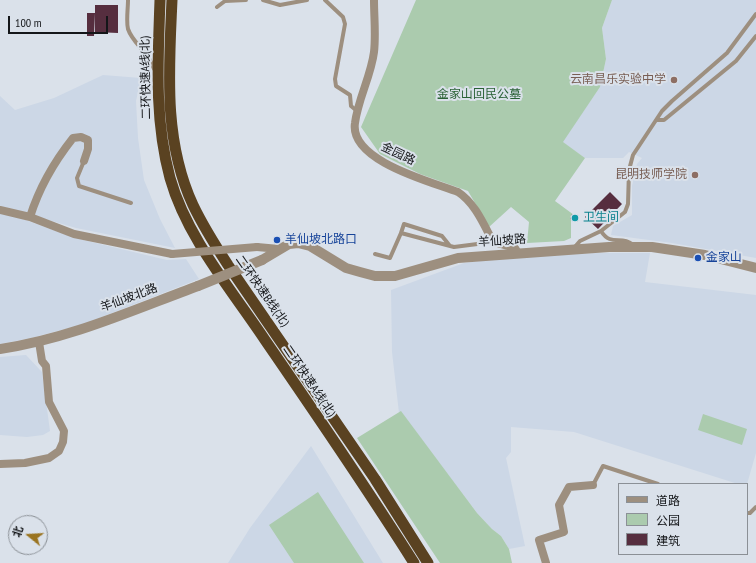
<!DOCTYPE html>
<html>
<head>
<meta charset="utf-8">
<style>
  body { margin:0 }
  #map { position:relative; width:756px; height:563px; overflow:hidden; background:#dae1ea; font-family:"PT Sans Narrow","Noto Sans SC",sans-serif }
  canvas { display:block }
  .legend { position:absolute; left:618px; top:483px; width:130px; height:72px; box-sizing:border-box; background:#dae1ea; border:1px solid #8b9096; margin:0; padding:5px 7px; list-style:none; font-size:12px; color:#141619 }
  .legend li { display:flex; align-items:center; gap:8px; height:20px }
  .legend b { width:20px; border:1px solid #8b9096 }
  .north { position:absolute; left:8px; top:515px; width:40px; height:40px; box-sizing:border-box; background:#dae1ea; border:1px solid #8b9096; border-radius:50%; rotate:288deg; font-size:11px; font-weight:700; line-height:16px; text-align:center; color:#141619 }
  .north::after { content:''; display:block; margin:auto; width:14px; height:18px; background:#9a7420; clip-path:polygon(50% 0,100% 100%,50% 72%,0 100%) }
  .scale { position:absolute; left:8px; top:16px; width:100px; height:18px; box-sizing:border-box; border:2px solid #141619; border-top:0; padding-left:5px; font-size:12px; line-height:14px; white-space:nowrap; color:#141619; -webkit-text-stroke:3px #dae1ea; paint-order:stroke }
</style>
</head>
<body>
<div id="map">
<canvas width="756" height="563"></canvas>
<ul class="legend">
<li><b style="height:5px;background:#9d8f7f"></b>道路</li>
<li><b style="height:11px;background:#abcbae"></b>公园</li>
<li><b style="height:11px;background:#562e3f"></b>建筑</li>
</ul>
<div class="north">北</div>
<div class="scale">100 m</div>
</div>
<script>
const c = document.querySelector('canvas').getContext('2d');
c.lineJoin = 'round';
function fillPath(path, color) { c.fillStyle = color; c.fill(path, 'evenodd'); }
function trace(path, color, width, dash) { c.strokeStyle = color; c.lineWidth = width; c.lineCap = dash ? 'butt' : 'round'; c.setLineDash(dash || []); c.stroke(path); }
function drawText(font, color, halo, rows, align = 'center') {
  c.font = font + ' "PT Sans Narrow","Noto Sans SC",sans-serif'; c.lineWidth = 4; c.setLineDash([]); c.textBaseline = 'middle'; c.strokeStyle = halo; c.fillStyle = color; for (const [text, x, y, turn = 0] of rows) {
    c.save(); c.translate(x, y); c.rotate((+turn || 0) * Math.PI / 180); c.textAlign = isNaN(turn) ? turn : align; if (halo) c.strokeText(text, 0, 0); c.fillText(text, 0, 0); c.restore();
  }
}
const built = new Path2D(`
  M612 0H756V258L672 243 611 235 613 226 632 215V186L637 164 642 158 629 152 623 158H585L562 142 600 87 606 59 602 28Z
  M103 75 141 78 136 101 138 138 144 180 160 219 175 248 76 228 0 206V96L15 110 54 98Z
  M0 213 20 218 75 238 167 260 186 259 199 279 84 324 31 338 0 344Z
  M596 253H650L645 282 756 295V453L747 484H738L574 432 511 427V452L506 458 525 546 509 549 501 536 492 529 477 513 401 412 399 413 392 352 391 290 464 263 501 258Z
  M26 355 42 372 50 431 43 435 27 437 0 435V357Z
  M311 446 383 563H228L250 528Z`);
const green = new Path2D(`
  M416 0H612L602 28 606 59 600 87 563 142 585 158 555 201 574 215 571 221V238L564 241 527 243 529 222 511 207 489 227 468 191 420 174 380 154 361 127Z
  M401 411 477 513 492 529 501 536 509 549 512 563H440L357 438Z
  M703 414 747 429 742 445 698 430Z
  M318 492 364 563H294L269 525Z`);
const building = new Path2D(`
  M95 5H118V33L95 32Z
  M87 13H95L94 36H87Z
  M610 192 622 204 598 229 585 217Z
  M572 214 579 217 577 222 570 219Z`);
const service = new Path2D(`
  M128 0C128 9 126 21 128 29 133 44 149 52 154 69
  M263 0 280 5 307 0
  M325 0 343 17 345 24 335 79 336 86 350 95 351 106 357 111
  M217 7 225 1 246 0
  M657 120H664L736 61 756 36
  M84 161 77 178 79 186 131 203
  M401 233 404 224 442 236 450 246
  M632 244C621 235 611 247 601 231L625 212 628 204 629 170 633 155 662 111 672 101 727 53 756 14
  M573 249 580 241 601 231
  M375 254 390 258 401 233 454 247 493 242
  M593 485 603 466 658 484
  M747 513H750L756 507`);
const minor = new Path2D(`
  M374 0C374 17 376 35 374 52 371 76 358 99 355 123 349 161 432 182 458 192 475 203 484 225 493 242L515 248 518 253
  M0 210 30 217 74 234 172 254
  M30 217C39 188 54 162 73 138L81 137 88 140V149L84 161
  M257 247 279 249
  M0 464 25 463 49 458 59 451 63 442 64 431 49 402 46 366 42 361 39 342
  M546 563 539 540 564 532 559 505 569 487 593 485`);
const tertiary = new Path2D(`
  M262 260 289 244 298 243 310 246 346 268 360 272 375 276H395L458 258 609 247H652L705 255 756 268
  M0 349C69 339 133 310 198 286`);
const trunk = new Path2D(`
  M160 0C158 60 154 119 170 178 187 238 231 289 265 340 316 414 366 487 414 563
  M172 0C169 69 163 140 193 205 203 226 215 245 228 265L375 479 428 563`);
const minorBridge = new Path2D(`
  M172 254 257 247`);
const tertiaryBridge = new Path2D(`
  M198 286 262 260`);
const markers = [
  [674,80,4,"#8d6e63"],
  [695,175,4,"#8d6e63"],
  [575,218,4,"#0f9aa8"],
  [277,240,4,"#1a4fb4"],
  [698,258,4,"#1a4fb4"]
];
const streetNames = [
  ["二环快速A线(北)",146,78,-91],
  ["金园路",398,154,26],
  ["羊仙坡路",502,241,-4],
  ["二环快速B线(北)",262,291,55],
  ["羊仙坡北路",129,298,-20],
  ["二环快速A线(北)",309,381,56]
];
const educationNames = [
  ["云南昌乐实验中学",666,80],
  ["昆明技师学院",687,175]
];
const parkNames = [
  ["金家山回民公墓",479,95]
];
const cultureNames = [
  ["卫生间",583,218]
];
const transitNames = [
  ["羊仙坡北路口",285,240],
  ["金家山",706,258]
];
fillPath(built, '#ccd7e6');
fillPath(green, '#abcbae');
fillPath(building, '#562e3f');
trace(service, '#9d8f7f', 4);
trace(minor, '#9d8f7f', 8);
trace(tertiary, '#9d8f7f', 10);
trace(trunk, '#5a4221', 11);
trace(minorBridge, '#9d8f7f', 8);
trace(tertiaryBridge, '#9d8f7f', 10);
for (const [x, y, r, color] of markers) { const dot = new Path2D(); dot.arc(x, y, r, 0, 2 * Math.PI); c.fillStyle = color; c.fill(dot); trace(dot, '#dae1ea', 1.5); }
drawText('12px', '#141619', '#dae1ea', streetNames);
drawText('12px', '#785e54', '#dae1ea', educationNames, 'right');
drawText('12px', '#296135', '#dae1ea', parkNames);
drawText('12px', '#0d838f', '#dae1ea', cultureNames, 'left');
drawText('12px', '#164399', '#dae1ea', transitNames, 'left');
</script>
</body>
</html>
